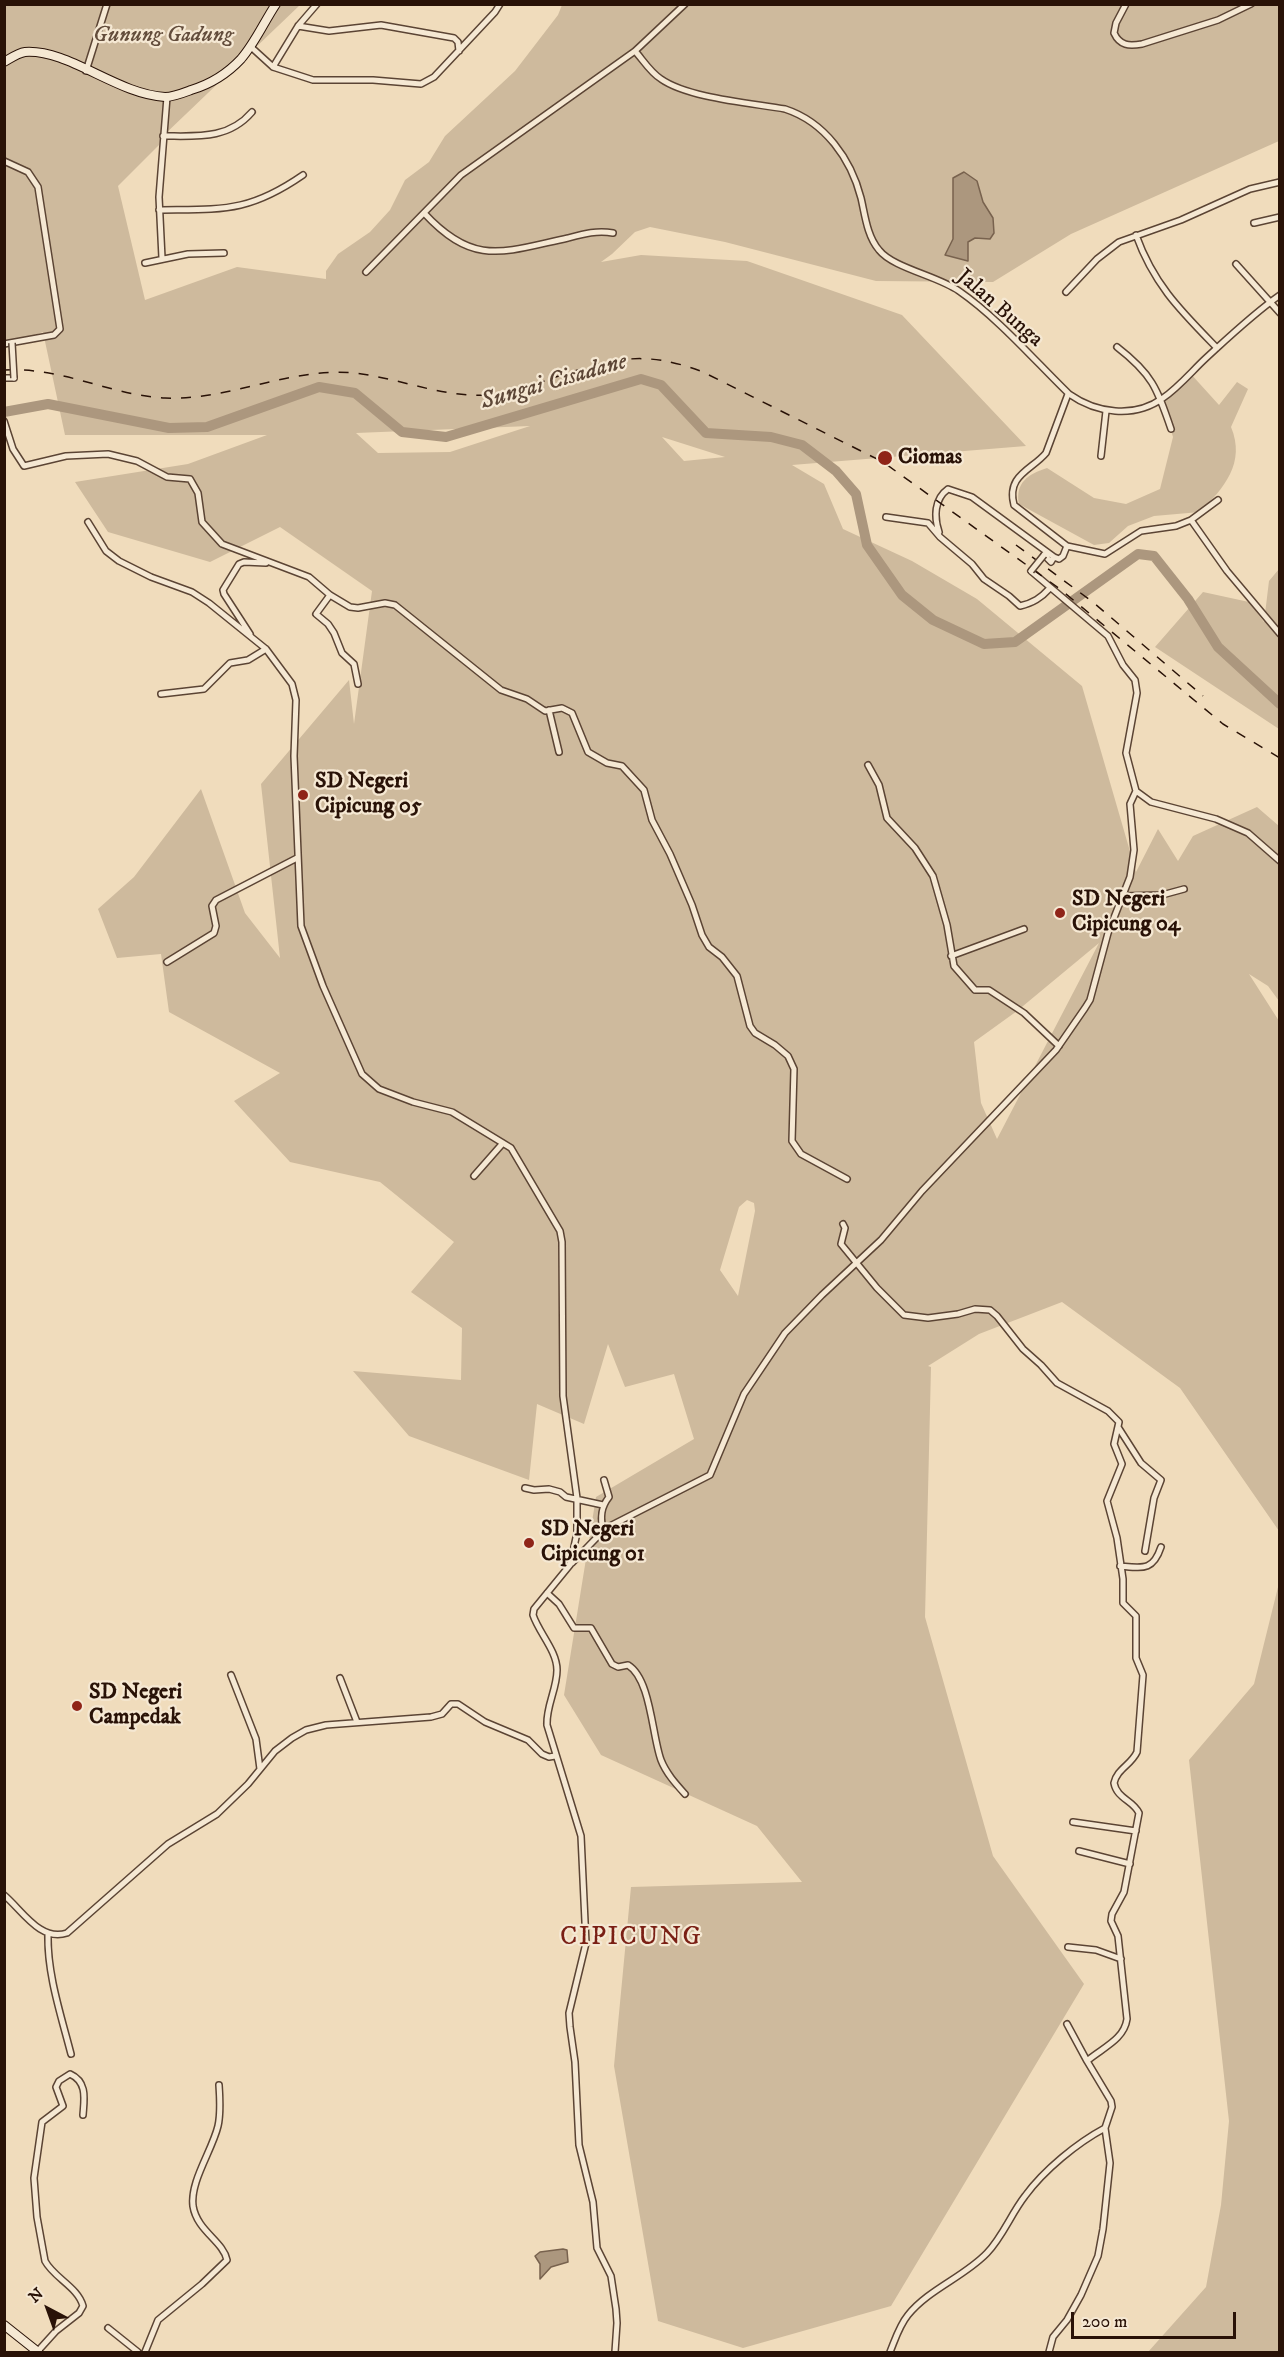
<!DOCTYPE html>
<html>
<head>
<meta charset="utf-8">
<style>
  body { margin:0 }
  #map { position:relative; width:1284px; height:2357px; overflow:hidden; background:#f0dcbc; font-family:"IM FELL DW Pica",serif }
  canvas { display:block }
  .frame { position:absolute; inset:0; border:6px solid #291207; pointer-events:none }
  .north { position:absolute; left:18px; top:2279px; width:60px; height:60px; -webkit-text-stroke:4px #f5e8d3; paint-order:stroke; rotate:319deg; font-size:16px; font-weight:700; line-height:24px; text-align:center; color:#291207 }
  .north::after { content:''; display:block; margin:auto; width:21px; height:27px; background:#291207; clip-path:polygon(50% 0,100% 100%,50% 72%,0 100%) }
  .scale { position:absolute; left:1071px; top:2312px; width:165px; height:27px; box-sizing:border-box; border:3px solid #291207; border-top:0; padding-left:8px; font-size:18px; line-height:21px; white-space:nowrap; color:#291207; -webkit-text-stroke:4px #f5e8d3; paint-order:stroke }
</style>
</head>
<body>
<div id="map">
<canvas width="1284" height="2357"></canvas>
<div class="frame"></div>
<div class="north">N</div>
<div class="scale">200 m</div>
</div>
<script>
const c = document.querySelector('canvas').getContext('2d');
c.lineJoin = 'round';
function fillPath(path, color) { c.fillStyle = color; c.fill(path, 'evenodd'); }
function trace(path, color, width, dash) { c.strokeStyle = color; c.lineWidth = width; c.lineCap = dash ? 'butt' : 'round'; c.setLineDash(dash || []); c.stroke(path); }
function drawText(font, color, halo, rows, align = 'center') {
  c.font = font + ' "IM FELL DW Pica",serif'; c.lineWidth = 4.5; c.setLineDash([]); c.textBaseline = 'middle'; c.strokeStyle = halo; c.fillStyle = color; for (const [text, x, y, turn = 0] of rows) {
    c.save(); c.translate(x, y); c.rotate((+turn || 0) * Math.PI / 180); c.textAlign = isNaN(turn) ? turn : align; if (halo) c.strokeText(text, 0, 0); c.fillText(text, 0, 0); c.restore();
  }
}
const green = new Path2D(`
  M4 5H300L163 136 159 145 118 186 145 300 237 267 326 279V271L338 254 370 232 390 210 405 180 429 162 445 136 515 71 558 15 562 5H1279V141L1071 234 993 282 876 281 725 242 650 227 635 232 612 254 601 262 641 255 747 261 902 315 1026 446 792 465 824 484 843 529 912 561 977 599 1082 686 1136 872 1158 829 1178 861 1193 836 1257 807 1279 826V1001L1268 986 1249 974 1279 1021V1531L1180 1388 1062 1302 979 1334 928 1366 931 1367 925 1617 993 1856 1084 1984 891 2306 743 2348 658 2321 614 2066 631 1887 802 1882 757 1826 601 1755 564 1695 596 1497 694 1439 674 1374 625 1387 608 1344 584 1424 537 1404 529 1480 409 1436 353 1371 461 1380 462 1328 411 1292 454 1242 380 1182 290 1162 234 1101 280 1073 169 1012 161 954 117 958 98 909 134 877 201 789 245 913 280 958 261 784 349 680 354 724 372 591 280 527 210 562 108 532 75 482 188 464 267 435H65L43 332 5 346ZM530 426 450 452 378 453 356 433ZM662 437 725 457 684 461ZM1099 943 997 1139 981 1103 974 1042 1017 1011ZM747 1200 754 1203 755 1211 738 1296 720 1270 739 1207Z
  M1190 373 1219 405 1237 382 1248 389 1231 427C1246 463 1224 488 1200 512L1154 516 1128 526 1109 543 1094 545 1019 504C1015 483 1028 474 1047 468L1094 498 1126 504 1160 489 1173 437 1162 400Z
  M1279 569V729L1155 647 1203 592 1249 602 1264 622 1269 581Z
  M1279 1583V2352H1148L1206 2287 1221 2205 1229 2121 1189 1760 1254 1684Z`);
const water = new Path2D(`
  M964 172 977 181 983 202 993 218 994 233 990 239 975 238 968 242V261L945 255 953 239V178Z
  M563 2249 567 2250 568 2262 551 2267 540 2279V2264L535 2256 540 2252Z`);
const river = new Path2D(`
  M4 412 48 404 169 428 207 427 319 387 355 393 402 432 446 437 641 379 661 385 706 433 771 437 802 445 836 471 856 494 867 545 902 595 933 620 984 644 1015 642 1138 554 1154 556 1188 599 1218 647 1280 704`);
const street = new Path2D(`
  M685 4 635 51C643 60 650 72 661 79 688 98 751 103 785 109 825 122 851 159 861 198 865 215 867 236 879 250 893 268 938 276 959 291 998 318 1035 361 1069 394 1096 413 1134 419 1163 398 1179 387 1192 371 1206 358 1230 336 1253 314 1280 295
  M1126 4 1116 23 1114 33C1120 46 1129 46 1142 44L1218 20 1251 4
  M298 26 329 31 381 25 454 38 458 42 459 51
  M251 47 273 67 313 80H373L421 84 434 77 495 12 500 4
  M273 67 298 26 317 4
  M86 71 107 4
  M163 136C196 136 228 140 252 112
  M4 161 28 172 38 187 60 329 54 335 4 344
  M159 210C222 209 248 213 303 175
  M424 213C474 267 503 252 568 238 583 234 597 230 613 233
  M1254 223 1280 217
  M1136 235C1154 285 1181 311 1217 348
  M162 258 159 197 167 97
  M145 263 188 254 224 253
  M1236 264 1280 313
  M366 272 461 175 635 51
  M1066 292 1097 259 1119 242 1181 220 1250 189 1280 182
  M1117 347C1152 374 1157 388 1171 429
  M4 378H14
  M1068 394 1046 453C1032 470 1006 475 1014 505L1067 546 1105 554 1141 531 1176 526 1191 520 1227 571 1280 634
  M4 421 13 449 24 466 66 456 108 454 137 461 167 477 190 479 198 493 202 522 222 544 309 577 330 595 350 607 358 608 385 603 395 605 501 690 527 699 545 711 562 708 572 713 588 752 607 763 622 766 644 790 652 820 670 854 692 905 702 935 709 947 722 957 737 976 750 1026 755 1033 775 1045 788 1056 794 1069 792 1141 801 1154 847 1179
  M1101 456 1106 411
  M886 517 928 523 940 537 972 564 984 579 1009 596 1020 606C1033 603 1041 598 1050 588
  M1191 520 1218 500
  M88 522 106 551 119 561 151 577 192 592 209 603 266 649 292 684 296 700 294 756 301 926 323 986 362 1074 379 1089 413 1102 452 1112 511 1148 560 1231 562 1242 563 1396 577 1498V1533L570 1565 534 1609 533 1615C539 1633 557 1651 557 1670 557 1689 546 1706 547 1725L581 1836 586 1943 569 2013 570 2027 575 2062 579 2145 593 2202 597 2248 611 2276 616 2309 617 2323 615 2352
  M939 532C934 517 934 499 948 489L972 497 1054 557 1059 559 1063 556 1067 546
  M1044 555 1051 562 1054 557
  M1031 571 1108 636 1123 665 1135 680 1137 693 1126 753 1136 791 1151 802 1216 819 1248 833 1280 861
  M330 595 316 614 328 624 334 633 342 653 354 664 358 684
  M250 634 224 594 223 590 239 564 244 562 266 563
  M161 694 204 689 230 663 248 660 266 649
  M549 710 559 752
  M868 765 879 785 887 818 915 848 933 876 947 925 954 966 975 990H989L1024 1013 1059 1046
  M1123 896 1162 895 1184 889
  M951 956 1024 929
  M167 962 214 933 216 926 212 906 216 900 297 858
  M474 1176 503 1143
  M843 1224 845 1228 841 1244 877 1288 904 1315 928 1318 958 1314 975 1309 990 1310 997 1316 1023 1349 1041 1365 1057 1383 1108 1411 1119 1422 1114 1444 1122 1464 1107 1501 1117 1538 1123 1579V1603L1136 1616V1658L1143 1675 1137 1752C1131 1765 1117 1769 1114 1783 1117 1799 1133 1800 1139 1813L1124 1892 1112 1914 1111 1921 1118 1936 1127 2019C1124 2040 1102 2048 1087 2061L1111 2101 1112 2107 1105 2128 1110 2163 1103 2229 1098 2256 1081 2295 1067 2320 1053 2337 1049 2352
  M1118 1427 1141 1463 1161 1480 1154 1498 1145 1551
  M525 1488 534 1490 549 1489 560 1492 566 1497 603 1505
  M603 1530C600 1517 601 1507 609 1497L604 1480
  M572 1563 606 1528 710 1475 744 1394 785 1333 822 1295 881 1240 922 1191 1056 1050 1085 1008 1090 1000 1108 933 1130 877 1134 850 1130 804 1136 791
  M1120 1566C1143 1568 1153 1571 1161 1547
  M547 1593 559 1604 574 1628H591L612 1664 618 1667 628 1665C651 1679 652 1736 661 1760 666 1773 676 1784 685 1794
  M231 1675 256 1739 260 1769
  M340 1678 357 1722
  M1073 1822 1136 1831
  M1079 1851 1130 1864
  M4 1895C22 1910 40 1942 67 1933L168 1844 217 1814 248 1784 275 1751 292 1738 306 1730 326 1725 431 1717 442 1714 451 1704H458L485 1722 528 1740 542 1754 549 1757 555 1756
  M48 1934C47 1974 61 2015 71 2054
  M1068 1947 1096 1950 1121 1959
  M1067 2024 1087 2061
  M108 2328 138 2352
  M37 2352 56 2331 79 2313 83 2306C78 2287 54 2278 45 2261L37 2217 34 2178 42 2122 63 2106 56 2087 59 2081 70 2074C88 2082 84 2100 83 2115
  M145 2352 158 2320 202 2284 227 2260C223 2241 197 2231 193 2206 190 2181 212 2151 218 2126 221 2113 220 2099 219 2085
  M890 2352C895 2340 899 2326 908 2315 929 2289 964 2277 987 2253 1003 2236 1011 2214 1025 2196 1044 2170 1077 2143 1105 2128`);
const secondary = new Path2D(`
  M4 62C11 58 18 53 25 52 69 49 116 94 165 97 173 97 183 93 191 90 211 84 227 74 241 59 255 43 264 22 276 4
  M4 2325 38 2352`);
const rail = new Path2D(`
  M4 370C64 367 109 395 165 398 229 401 289 367 354 373 408 379 453 404 510 392 524 389 537 384 549 379 610 360 640 348 703 372L883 462 1060 589 1223 724 1280 758
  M1016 545 1094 603 1203 696`);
const streetBridge = new Path2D(`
  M12 343 14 378
  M1031 571 1044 555`);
const markers = [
  [885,458,8,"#8f2418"],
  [303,795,6,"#8f2418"],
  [1060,913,6,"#8f2418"],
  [529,1543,6,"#8f2418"],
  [77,1706,6,"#8f2418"]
];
const parkNames = [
  ["Gunung Gadung",163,36]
];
const streetNames = [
  ["Jalan Bunga",999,309,41]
];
const poiNames = [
  ["Ciomas",898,458],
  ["SD Negeri",315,782],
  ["Cipicung 05",315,807],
  ["SD Negeri",1072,900],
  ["Cipicung 04",1072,925],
  ["SD Negeri",541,1530],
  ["Cipicung 01",541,1555],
  ["SD Negeri",89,1693],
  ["Campedak",89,1718]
];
const waterNames = [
  ["Sungai Cisadane",554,383,-16]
];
const quarterNames = [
  ["CIPICUNG",631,1939]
];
fillPath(green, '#ceba9d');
fillPath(water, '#ac977e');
trace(water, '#78624e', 1.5);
trace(river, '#ac977e', 10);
trace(street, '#5b4434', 8);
trace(secondary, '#291207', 10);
trace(street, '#f5e8d3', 5);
trace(secondary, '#f5e8d3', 8);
trace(rail, '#291207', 1.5, [10, 10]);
trace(streetBridge, '#5b4434', 8, []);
trace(streetBridge, '#f5e8d3', 5);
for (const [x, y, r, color] of markers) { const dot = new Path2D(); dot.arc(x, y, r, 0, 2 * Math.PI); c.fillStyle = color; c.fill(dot); trace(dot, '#f5e8d3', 2); }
drawText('italic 22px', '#634d3c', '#f5e8d3', parkNames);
drawText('22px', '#291207', '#f5e8d3', streetNames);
drawText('bold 22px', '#291207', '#f5e8d3', poiNames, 'left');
drawText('italic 24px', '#5d4737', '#f5e8d3', waterNames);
c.letterSpacing = '1.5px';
drawText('26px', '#7a1f14', '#f5e8d3', quarterNames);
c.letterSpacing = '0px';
</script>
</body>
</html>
